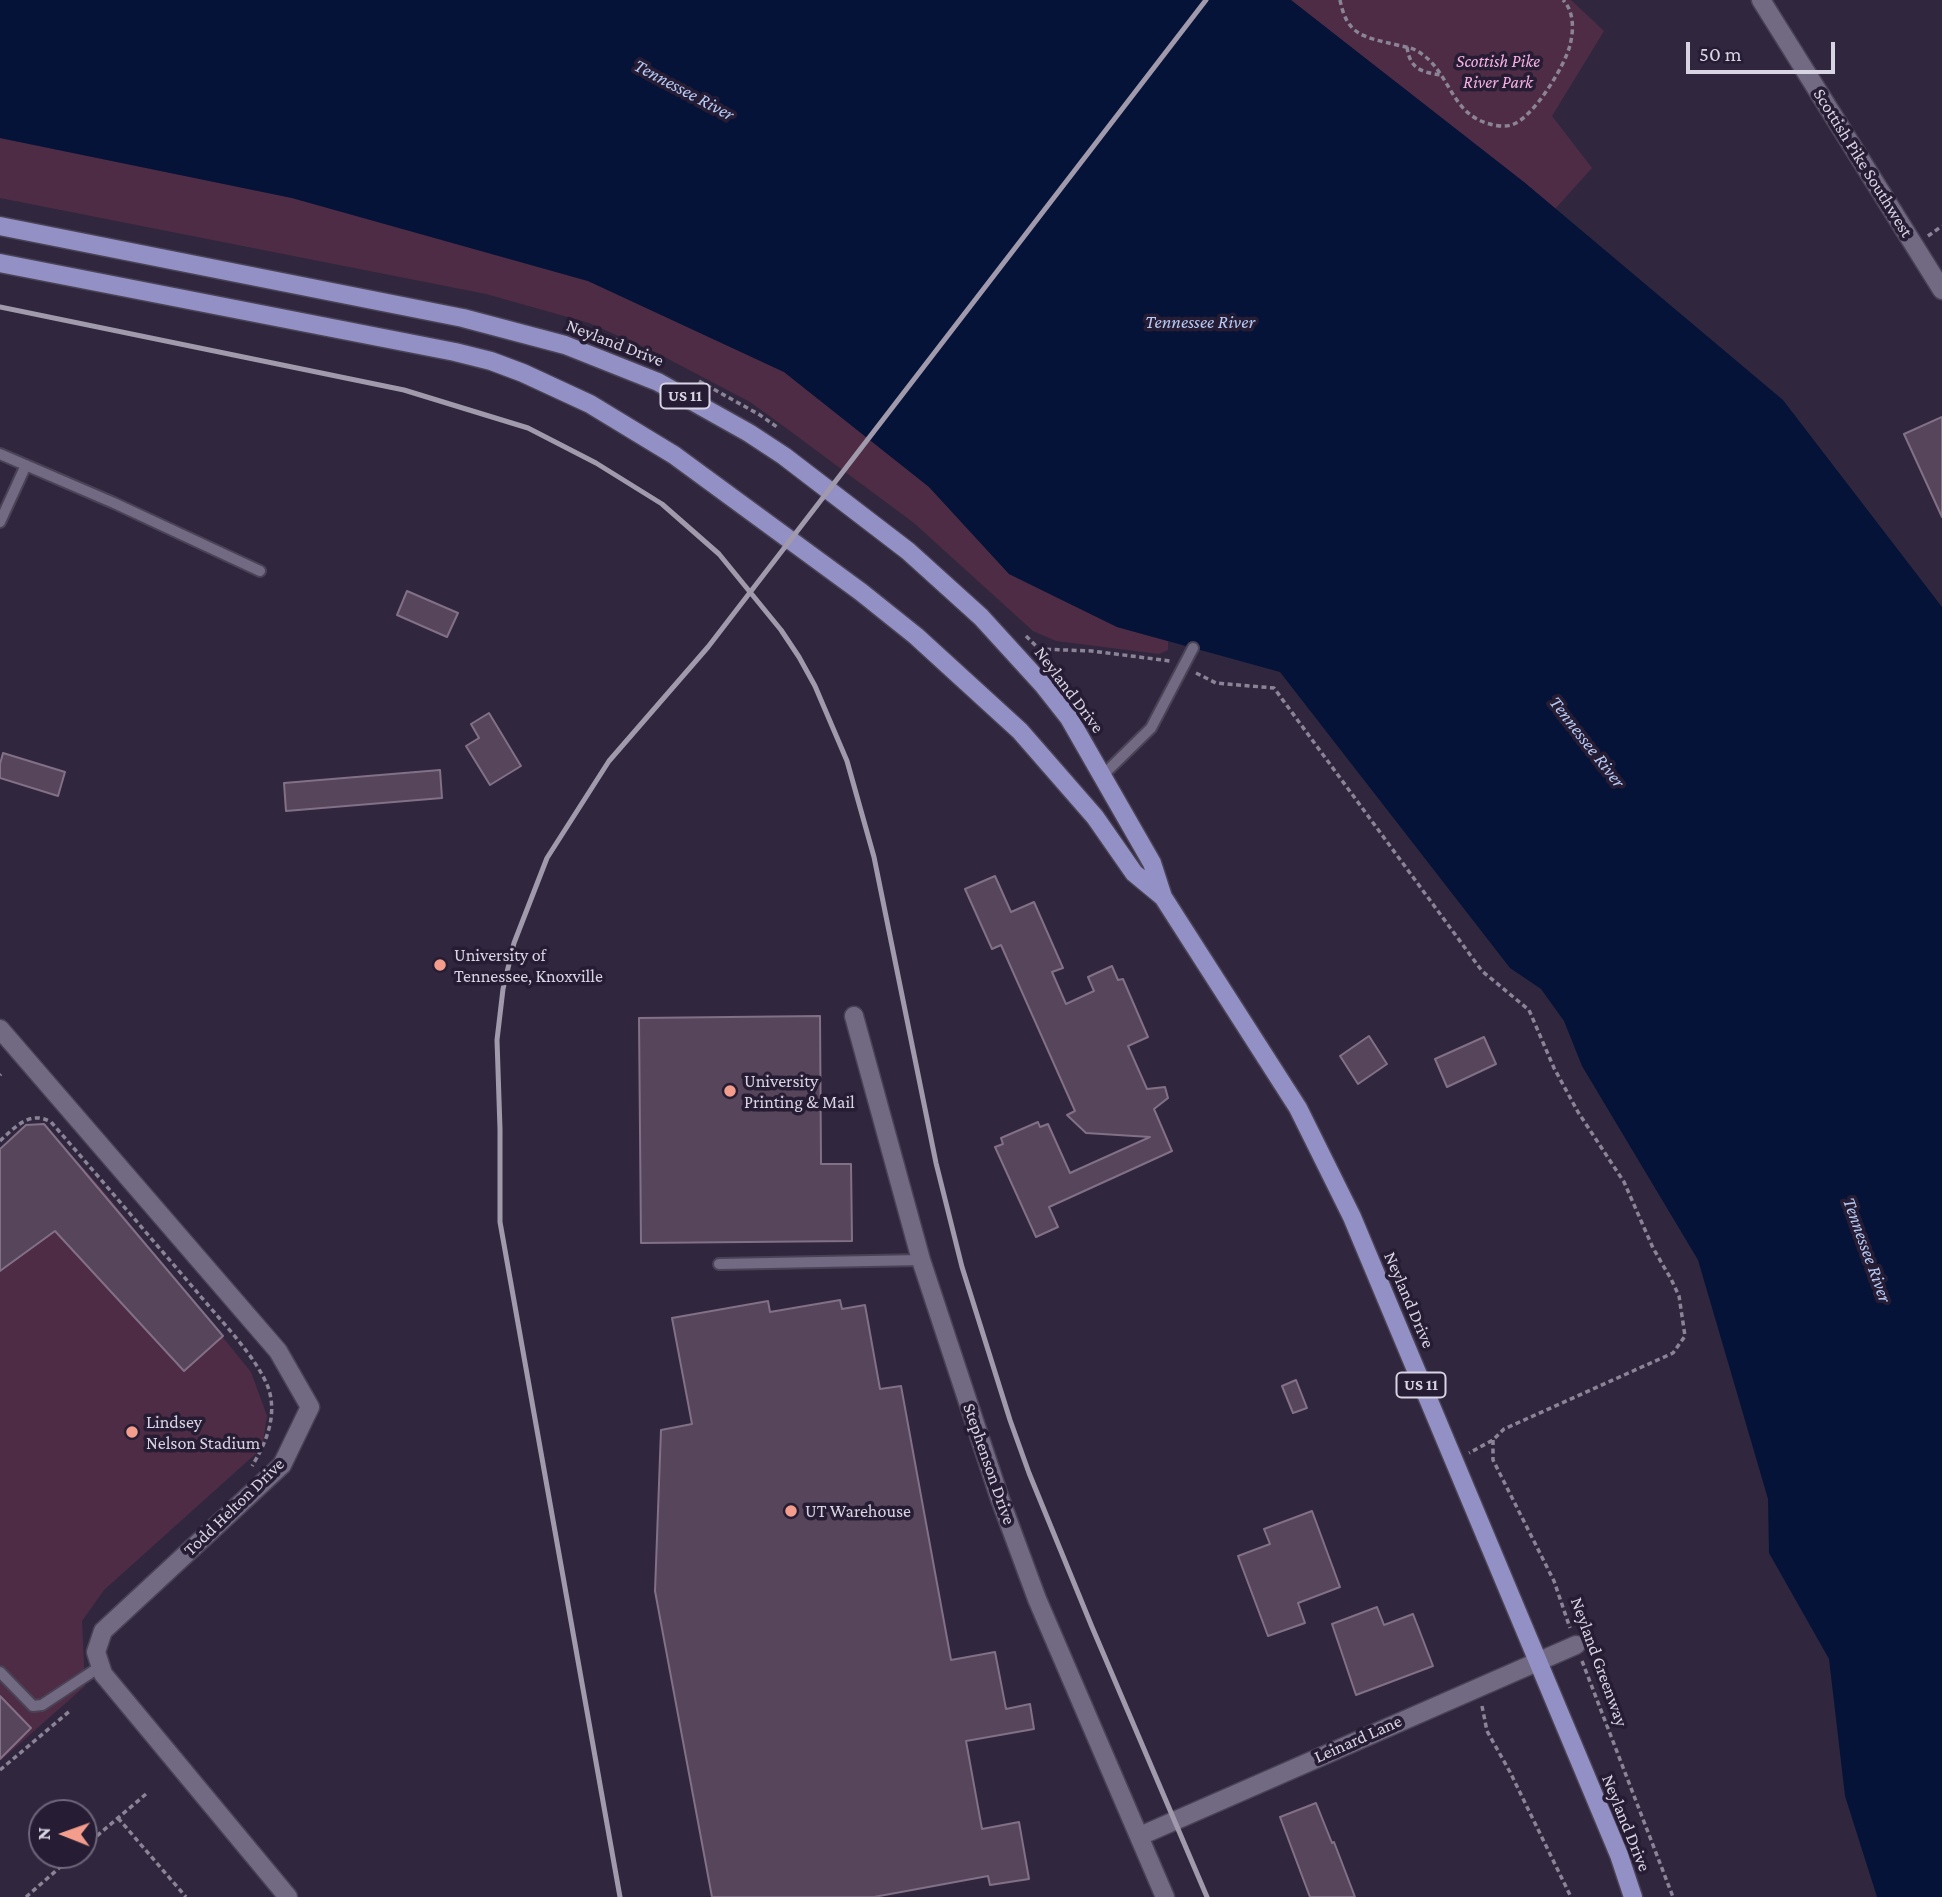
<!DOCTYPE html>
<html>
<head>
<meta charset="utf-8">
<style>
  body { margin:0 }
  #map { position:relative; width:1942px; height:1897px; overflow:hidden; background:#30273e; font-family:"Crimson Pro",serif }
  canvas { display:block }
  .north { position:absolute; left:28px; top:1799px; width:70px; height:70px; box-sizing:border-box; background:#261d34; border:2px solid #6e667a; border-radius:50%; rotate:271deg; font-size:19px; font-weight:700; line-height:28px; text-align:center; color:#d9d4e3 }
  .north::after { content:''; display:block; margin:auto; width:24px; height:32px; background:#f49d8c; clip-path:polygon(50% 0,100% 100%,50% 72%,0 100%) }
  .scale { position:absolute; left:1686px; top:42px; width:149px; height:32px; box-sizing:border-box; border:4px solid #d9d4e3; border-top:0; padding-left:9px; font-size:21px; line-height:24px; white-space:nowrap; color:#d9d4e3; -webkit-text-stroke:5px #261d34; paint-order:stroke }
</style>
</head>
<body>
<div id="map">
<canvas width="1942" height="1897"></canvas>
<div class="north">N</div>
<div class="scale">50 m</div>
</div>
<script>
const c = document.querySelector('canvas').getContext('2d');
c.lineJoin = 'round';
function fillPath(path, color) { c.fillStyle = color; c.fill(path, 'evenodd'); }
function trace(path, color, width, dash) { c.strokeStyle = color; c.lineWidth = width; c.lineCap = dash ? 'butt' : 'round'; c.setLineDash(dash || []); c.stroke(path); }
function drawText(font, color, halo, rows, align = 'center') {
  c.font = font + ' "Crimson Pro",serif'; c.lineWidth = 7; c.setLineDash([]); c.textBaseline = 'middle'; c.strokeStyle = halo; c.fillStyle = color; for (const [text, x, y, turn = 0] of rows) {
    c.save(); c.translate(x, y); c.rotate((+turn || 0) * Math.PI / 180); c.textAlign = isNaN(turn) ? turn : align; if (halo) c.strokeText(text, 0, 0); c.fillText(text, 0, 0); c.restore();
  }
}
const green = new Path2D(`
  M1291 0H1571L1604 31 1552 116 1592 168 1555 209Z
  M0 138 292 198 588 281 784 372 929 487 1009 574 1117 627 1168 641V650L1159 654 1056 641 1033 631 914 523 782 425 750 402 655 352 589 323 486 294 0 198Z
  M44 1124 101 1188 251 1372 267 1416 262 1448 104 1590 82 1621 85 1686 0 1761V1149L26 1125Z`);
const water = new Path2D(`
  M0 0H1291L1524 182 1783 400 1942 607V1897H1877L1845 1796 1829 1659 1769 1553 1768 1499 1698 1260 1582 1066 1564 1021 1541 989 1510 968 1280 672 1117 627 1009 574 929 487 784 372 588 281 292 198 0 138Z`);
const building = new Path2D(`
  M1942 417V517L1904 434Z
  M407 591 458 613 447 637 397 615Z
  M489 713 521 766 490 785 466 746 479 738 471 724Z
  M3 753 65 772 58 796 0 778V764Z
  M440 770 442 798 286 811 284 783Z
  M995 876 1011 912 1034 902 1063 968 1052 972 1066 1004 1094 991 1088 977 1112 966 1118 980 1123 979 1148 1037 1128 1046 1147 1089 1165 1087 1168 1098 1154 1109 1172 1151 1049 1207 1058 1227 1036 1237 995 1147 1003 1144 1001 1138 1038 1122 1040 1127 1048 1124 1070 1173 1150 1137 1086 1133 1067 1115 1075 1111 1001 945 992 949 965 889Z
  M820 1016 821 1164H851L852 1241 641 1243 639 1018Z
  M1369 1036 1387 1064 1358 1084 1340 1056Z
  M1484 1037 1496 1064 1447 1087 1435 1059Z
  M44 1124 223 1336 184 1371 55 1231 0 1271V1149L26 1125Z
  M840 1300 842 1309 865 1305 880 1389 901 1386 951 1660 995 1652 1006 1709 1030 1704 1034 1729 966 1741 982 1829 1019 1822 1029 1879 990 1885 988 1876 874 1897H712L655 1591 661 1430 692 1424 672 1318 768 1301 770 1312Z
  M1296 1380 1307 1408 1293 1413 1282 1386Z
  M1312 1511 1340 1587 1298 1603 1305 1623 1268 1636 1238 1556 1270 1544 1264 1529Z
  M1377 1607 1384 1625 1413 1614 1433 1666 1356 1695 1332 1624Z
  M0 1696 31 1728 0 1759Z
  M1316 1803 1332 1843 1334 1842 1355 1897H1310L1280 1817Z`);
const path = new Path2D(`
  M1340 0C1347 36 1364 37 1397 45 1404 47 1411 47 1417 51 1451 70 1449 114 1490 124 1496 126 1505 127 1511 125 1532 120 1565 66 1570 45 1574 30 1574 11 1563 0
  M1407 47C1410 69 1421 72 1441 75
  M1928 236 1942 226
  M591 333 630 344 664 363
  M699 381 760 415 777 427
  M1026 636 1039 649 1092 651 1170 661
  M1196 673 1216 683 1274 688 1482 971 1529 1010 1554 1068 1578 1112 1624 1182 1653 1248 1671 1279 1679 1296 1685 1336 1673 1353 1504 1429 1493 1440 1469 1453
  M0 1075 1 1074
  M0 1141C15 1127 30 1110 51 1122 100 1178 148 1235 197 1292 218 1318 259 1359 269 1390 277 1417 266 1443 252 1466
  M1493 1440V1460L1554 1581 1570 1628
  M1582 1661 1673 1897
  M1482 1706 1487 1731 1510 1772 1571 1897
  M0 1770 71 1710
  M118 1818 186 1897
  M84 1847 146 1794
  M26 1897 74 1855`);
const lane = new Path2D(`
  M0 454 114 503 260 571
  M0 522 26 465
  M1102 776 1151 728 1193 648
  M719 1264 921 1260
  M0 1672 33 1706 42 1705 101 1666`);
const street = new Path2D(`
  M1761 0 1942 290
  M854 1016 921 1260 1000 1499 1037 1599 1165 1897
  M0 1029 278 1351 310 1407 282 1465 103 1631 96 1652 103 1674 288 1897
  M1140 1836 1576 1645`);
const primary = new Path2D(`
  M0 226 463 318 565 345 658 382 749 433 784 456 908 551 981 617 1043 685 1069 718 1152 863 1163 897 1298 1108 1352 1217 1619 1855 1633 1897
  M0 263 455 352 491 361 523 373 590 404 674 455 861 592 916 636 1020 731 1095 817 1134 873 1163 897`);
const rail = new Path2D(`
  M0 307 404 390 528 428 596 463 662 504 719 554 781 630 799 657 815 686 847 761 874 857 936 1163 962 1267 1010 1420 1029 1473 1092 1627 1207 1897
  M620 1897 500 1222V1129L497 1040 503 989 514 943 547 858 609 761 708 647 1206 0`);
const markers = [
  [440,965,7,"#f49d8c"],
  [730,1091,7,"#f49d8c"],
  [132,1432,7,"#f49d8c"],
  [791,1511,7,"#f49d8c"]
];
const shields = [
  [685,396,49],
  [1421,1385,49]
];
const shieldNames = [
  ["US 11",685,396],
  ["US 11",1421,1385]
];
const parkNames = [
  ["Scottish Pike",1498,61],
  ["River Park",1498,82]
];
const streetNames = [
  ["Scottish Pike Southwest",1863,163,58],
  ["Neyland Drive",615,343,21],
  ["Neyland Drive",1069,690,53],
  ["Neyland Drive",1409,1300,67],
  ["Stephenson Drive",989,1464,71],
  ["Todd Helton Drive",234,1507,-44],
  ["Neyland Greenway",1599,1662,70],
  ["Leinard Lane",1358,1739,-24],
  ["Neyland Drive",1626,1823,68]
];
const poiNames = [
  ["University of",454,955],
  ["Tennessee, Knoxville",454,976],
  ["University",744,1081],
  ["Printing & Mail",744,1102],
  ["Lindsey",146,1422],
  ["Nelson Stadium",146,1443],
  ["UT Warehouse",805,1511]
];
const waterNames = [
  ["Tennessee River",684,90,28],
  ["Tennessee River",1200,322],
  ["Tennessee River",1587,742,52],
  ["Tennessee River",1867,1250,70]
];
fillPath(green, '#4f2c46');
fillPath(water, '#061338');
fillPath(building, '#56455b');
trace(building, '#827087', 2);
trace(lane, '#4a4356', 14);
trace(street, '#4a4356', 21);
trace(primary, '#4a4356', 21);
trace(path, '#8b8497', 3.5, [5, 3.5]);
trace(lane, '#726983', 10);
trace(street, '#726983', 18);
trace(primary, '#9290c4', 18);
trace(rail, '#a19aac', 5);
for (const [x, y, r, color] of markers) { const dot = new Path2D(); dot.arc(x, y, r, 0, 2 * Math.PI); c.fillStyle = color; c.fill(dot); trace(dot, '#261d34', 2.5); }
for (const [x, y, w] of shields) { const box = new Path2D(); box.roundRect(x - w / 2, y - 12.5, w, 25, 5); c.fillStyle = '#261d34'; c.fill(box); trace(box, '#d9d4e3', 2); }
drawText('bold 16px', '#d9d4e3', null, shieldNames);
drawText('italic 18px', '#f8b0e4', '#261d34', parkNames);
drawText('18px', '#d9d4e3', '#261d34', streetNames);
drawText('18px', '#d9d4e3', '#261d34', poiNames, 'left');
drawText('italic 19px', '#b6caf5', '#261d34', waterNames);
</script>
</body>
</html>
